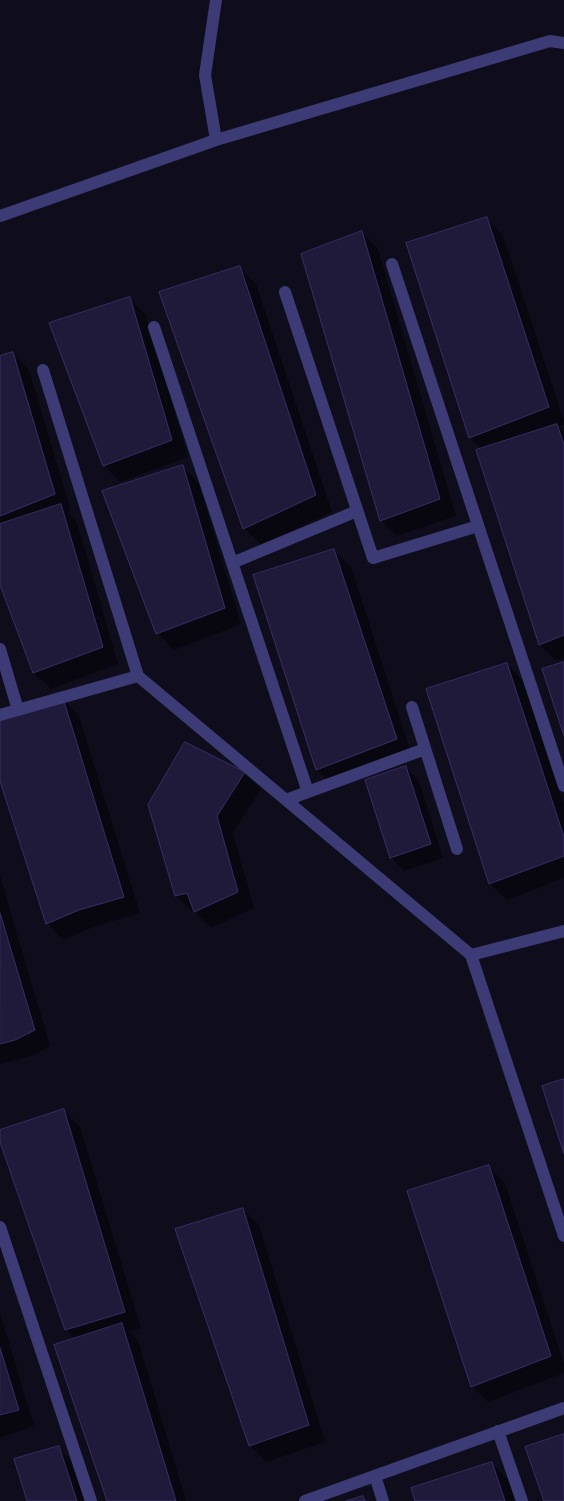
<!DOCTYPE html>
<html>
<head>
<meta charset="utf-8">
<style>
  body { margin:0 }
  canvas { display:block; background:#0f0c1b }
</style>
</head>
<body>
<canvas width="564" height="1501"></canvas>
<script>
const c = document.querySelector('canvas').getContext('2d');
c.lineJoin = 'round';
function fillPath(path, color) { c.fillStyle = color; c.fill(path, 'evenodd'); }
function trace(path, color, width, dash) { c.strokeStyle = color; c.lineWidth = width; c.lineCap = dash ? 'butt' : 'round'; c.setLineDash(dash || []); c.stroke(path); }
const shadow = new Path2D(`
  M486 218 503 235 564 421V424L558 426 564 432V658L556 661 540 644 482 449 470 438 407 244Z
  M362 232 378 249 456 516 397 536 381 520Z
  M240 268 256 284 332 512 261 545 244 528Z
  M130 299 146 315 188 457 120 482 104 466Z
  M13 353 29 370 71 511 67 512 77 522 118 664 51 689 34 673 0 582V357Z
  M183 467 199 483 241 624 174 650 157 633Z
  M334 551 351 567 412 756 334 786 317 770 255 576Z
  M507 664 523 681 564 805V878L507 900 490 884 428 690Z
  M63 699 79 716 140 913 96 926 63 940 47 923 0 776Z
  M406 767 419 781 443 858 404 871 391 857Z
  M244 773 261 789 233 833 254 908 211 928 195 912H192L176 896 149 805Z
  M0 876 50 1046 32 1056 0 1064Z
  M64 1111 80 1127 141 1328 129 1332 138 1340 186 1501H108L75 1339 66 1329 0 1138V1131Z
  M488 1166 505 1183 564 1364V1373L488 1402 472 1386Z
  M243 1209 259 1225 325 1442 266 1462 250 1445Z
  M0 1313 34 1426 0 1438Z
  M58 1447 71 1461 85 1501H28Z
  M492 1463 508 1480 516 1501H417Z`);
const building = new Path2D(`
  M487 217 549 407 469 438 406 243Z
  M362 231 440 499 380 521 301 254Z
  M240 266 316 495 243 529 159 292Z
  M130 297 172 440 103 466 49 323Z
  M13 352 55 494 0 516V356Z
  M557 424 564 445V635L539 645 476 450Z
  M183 465 225 608 156 634 102 491Z
  M61 504 103 647 33 673 0 585V524Z
  M334 549 397 739 316 770 253 575Z
  M564 662V736L542 669Z
  M507 663 564 837V856L489 884 426 689Z
  M63 698 124 897 79 910 46 924 0 781V718Z
  M185 742 245 772 217 816 238 892 194 912 187 893 175 896 148 805Z
  M406 766 431 844 390 858 365 780Z
  M0 913 35 1030 15 1040 0 1044Z
  M564 1079V1154L542 1086Z
  M64 1109 125 1312 65 1330 0 1142V1130Z
  M489 1165 551 1356 471 1387 407 1191Z
  M243 1208 309 1425 249 1446 175 1229Z
  M122 1323 176 1501H107L54 1345Z
  M0 1348 19 1410 0 1415Z
  M564 1434V1501H544L525 1447Z
  M59 1446 77 1501H27L14 1459Z
  M492 1462 505 1501H415L411 1488Z
  M363 1496 365 1501H346Z`);
const minor = new Path2D(`
  M216 0 205 75 216 140
  M0 216 216 140 550 41 564 43
  M392 264 564 786
  M285 292 373 558 478 526
  M154 327 308 792
  M43 370 138 676
  M232 563 357 511
  M0 649 18 710
  M412 707 457 849
  M0 715 138 676 471 955 564 931
  M286 800 425 749
  M471 955 564 1236
  M0 1227 91 1501
  M498 1431 522 1501
  M375 1476 383 1501
  M305 1501 564 1408`);
fillPath(shadow, '#0007');
fillPath(building, '#201a3a');
trace(building, '#382e65', 1);
trace(minor, '#3d3b76', 12);
</script>
</body>
</html>
